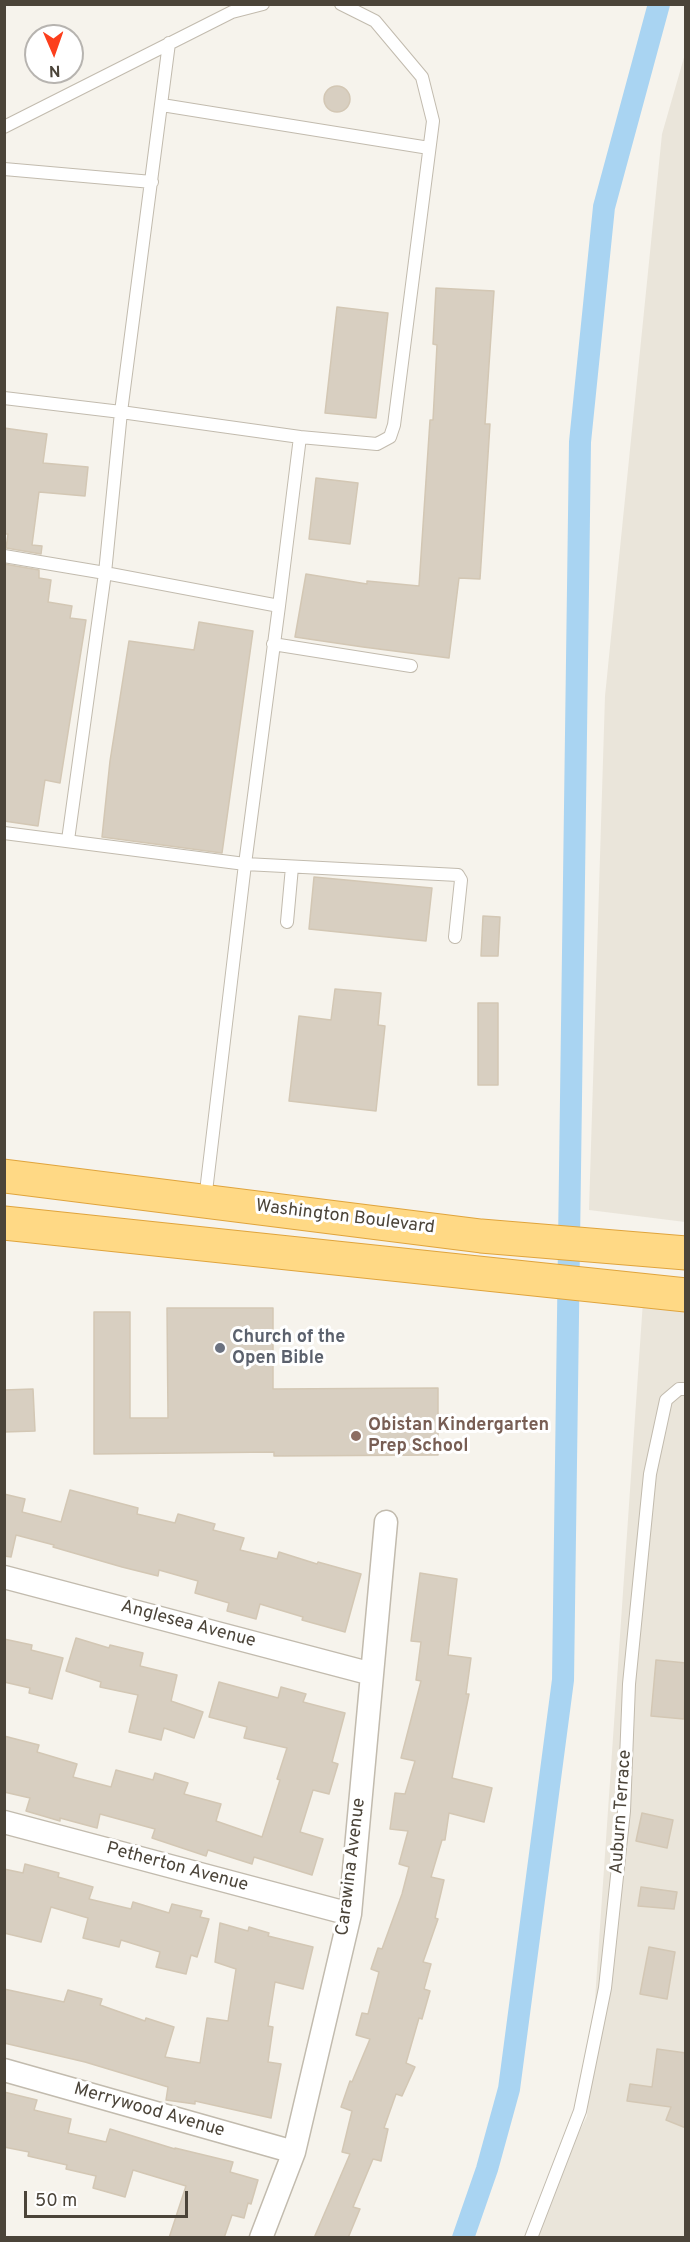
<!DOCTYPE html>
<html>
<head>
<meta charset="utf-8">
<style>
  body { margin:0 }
  #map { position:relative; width:690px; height:2242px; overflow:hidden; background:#f6f3ec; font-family:Overpass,sans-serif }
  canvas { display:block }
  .frame { position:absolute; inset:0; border:6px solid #4b4439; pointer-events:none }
  .north { position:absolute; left:24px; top:24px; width:60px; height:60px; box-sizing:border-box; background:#fff; border:2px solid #b7b4b0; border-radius:50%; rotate:178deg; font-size:16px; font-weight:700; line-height:24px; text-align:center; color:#4b4439 }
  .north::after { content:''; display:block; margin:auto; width:21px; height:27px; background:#fc3f1d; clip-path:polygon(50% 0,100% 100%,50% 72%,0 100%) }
  .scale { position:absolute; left:24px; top:2191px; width:164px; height:27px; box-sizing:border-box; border:3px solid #4b4439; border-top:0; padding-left:8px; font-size:18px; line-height:21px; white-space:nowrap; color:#4b4439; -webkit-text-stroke:4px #fff; paint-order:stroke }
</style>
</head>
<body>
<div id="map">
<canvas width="690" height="2242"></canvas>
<div class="frame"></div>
<div class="north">N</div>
<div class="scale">50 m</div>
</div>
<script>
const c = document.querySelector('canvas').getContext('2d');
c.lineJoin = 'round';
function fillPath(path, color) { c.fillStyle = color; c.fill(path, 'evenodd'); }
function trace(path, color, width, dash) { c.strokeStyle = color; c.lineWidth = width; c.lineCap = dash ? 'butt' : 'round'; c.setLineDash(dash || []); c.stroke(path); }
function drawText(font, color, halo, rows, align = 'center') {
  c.font = font + ' Overpass,sans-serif'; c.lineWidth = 6; c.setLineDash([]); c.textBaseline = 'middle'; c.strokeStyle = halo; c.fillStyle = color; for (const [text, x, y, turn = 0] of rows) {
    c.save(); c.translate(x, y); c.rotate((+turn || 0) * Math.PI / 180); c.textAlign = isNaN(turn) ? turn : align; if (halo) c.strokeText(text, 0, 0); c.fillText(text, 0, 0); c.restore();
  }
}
const residential = new Path2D(`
  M685 54 686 1222H685L589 1210 605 696 662 134Z
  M643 1301 685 1303V2237L527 2238 587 2116Z`);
const canal = new Path2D(`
  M463 2238 487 2169 509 2089 563 1680 580 442 604 207 659 4`);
const building = new Path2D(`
  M324 99a13 13 0 1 1 26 0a13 13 0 1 1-26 0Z
  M436 288 494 291 485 424H490L480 579 459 578 449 658 363 647 295 637 306 574 367 584V581L419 586 430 420H433L437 345 433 344Z
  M337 307 388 313 376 418 325 413Z
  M4 428 47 434 43 463 88 467 85 496 39 492 32 545 42 546 41 554 6 548 8 534H4Z
  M316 478 358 483 350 544 309 539Z
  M4 564 39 570V578L51 580 48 602 72 606 70 618 86 620 60 783 45 780 38 826 4 821Z
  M199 622 253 631 222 853 102 837 110 761 129 641 194 650Z
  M314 877 432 888 426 941 309 929Z
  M483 916 500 917 498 956H481Z
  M335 989 381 993 378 1025 385 1026 376 1111 289 1101 299 1016 331 1020Z
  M478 1003H498V1085H478Z
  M167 1308H273V1389L438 1388V1455L274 1456V1452L94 1454V1312H130V1418H168Z
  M33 1389 35 1431 4 1432V1390Z
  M70 1490 138 1508 137 1514 175 1523 178 1514 215 1524 213 1530 244 1538 240 1550 277 1559 279 1552 317 1564 318 1562 361 1574 345 1632 302 1620 303 1617 260 1604 256 1619 227 1611 229 1603 195 1593 198 1581 159 1570 158 1576 122 1567 53 1547 54 1545 16 1535 11 1557 4 1556V1494L25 1499 22 1512 61 1522Z
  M420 1573 457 1579 448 1655 471 1658 466 1694H469L452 1778 492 1788 484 1822 449 1813 445 1840H442L431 1877 444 1880 435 1918 438 1919 423 1962 431 1964 424 1989 430 1991 422 2019 419 2018 406 2063 415 2067 402 2096 396 2094 384 2128 388 2129 381 2161 373 2159 353 2207 360 2209 348 2238H314L350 2154 342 2152 352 2111 341 2107 350 2081 352 2082 370 2039 356 2035 362 2013 368 2014 379 1972 371 1969 378 1948 382 1949 402 1894 409 1867 399 1864 408 1831 390 1829 395 1793 405 1794 415 1761 401 1758 421 1681 416 1680 421 1642 411 1641Z
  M76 1638 109 1648 110 1645 143 1653 140 1666 177 1675 171 1701 203 1712 194 1738 164 1728 161 1740 129 1732 138 1695 100 1687 101 1682 66 1671Z
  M4 1639 32 1645 31 1650 63 1658 52 1699 29 1693 30 1688 4 1682Z
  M656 1660 686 1663 684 1719 651 1716Z
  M219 1682 278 1698 281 1687 306 1694 303 1702 345 1713 332 1762 338 1764 329 1794 313 1790 300 1832 323 1839 312 1875 254 1857 252 1864 208 1850 206 1856 152 1838 155 1829 100 1814 97 1828 60 1818V1821L26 1811 30 1798 4 1792V1736L39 1745 37 1752 77 1764 73 1777 111 1787 116 1770 153 1780 155 1773 188 1783 184 1794 221 1804 216 1821 262 1837 280 1780 277 1779 287 1748 244 1738 247 1727 209 1717Z
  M642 1813 673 1820 667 1848 636 1841Z
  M25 1864 59 1873 58 1877 93 1887 89 1899 131 1909 133 1902 169 1913 172 1904 202 1911 200 1917 209 1919 197 1957 191 1955 186 1974 156 1967 160 1952 121 1940 119 1947 83 1938 88 1918 51 1907 41 1942 4 1933V1869L23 1873Z
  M641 1887 677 1892 674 1909 638 1906Z
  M220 1923 248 1931 249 1927 269 1933 268 1936 313 1947 303 1989 275 1982 268 2026 273 2027 268 2062 281 2064 271 2118 195 2101V2104L166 2100 168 2087 85 2062 4 2043V1989L64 2002 68 1990 102 1999 100 2005 145 2021 146 2018 174 2027 165 2057 200 2063 207 2018 228 2021 236 1969 215 1962Z
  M649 1947 675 1952 667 1999 640 1994Z
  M657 2049 686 2053V2128L666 2120 671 2107 627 2101 630 2084 652 2087Z
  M4 2092 37 2100 34 2110 71 2119 68 2133 106 2142 110 2129 175 2149V2148L233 2162 230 2172 258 2180 251 2204 248 2203 244 2218 232 2215 224 2238H169L186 2186 133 2170 125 2197 93 2188 96 2176 66 2169 67 2165 28 2156 29 2152 4 2147Z`);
const service = new Path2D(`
  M162 105 429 148
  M4 127 232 12 263 4
  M4 169 152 182
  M4 398 121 412 300 437
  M4 556 105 573 121 412 169 43
  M279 606 245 864 458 875 461 880 455 937
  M273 644 411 666
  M4 833 245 864 205 1200
  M68 840 105 573 279 606 300 437 377 444 390 437 394 425 433 121 422 77 375 21 341 4
  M287 922 292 867
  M531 2238 580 2111 605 1988 624 1811 629 1684 650 1474 666 1400 679 1389H686`);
const minor = new Path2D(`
  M4 1577 372 1674
  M4 1822 350 1914
  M4 2070 294 2152
  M261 2238 294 2152 350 1914 386 1522`);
const trunk = new Path2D(`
  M4 1176 481 1236 686 1253
  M4 1223 686 1295`);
const markers = [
  [220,1348,6,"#6b7280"],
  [356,1436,6,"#8d6e63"]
];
const streetNames = [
  ["Washington Boulevard",345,1218,7],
  ["Anglesea Avenue",188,1625,15],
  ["Auburn Terrace",622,1812,-86],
  ["Carawina Avenue",352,1867,-83],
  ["Petherton Avenue",177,1868,15],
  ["Merrywood Avenue",149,2111,16]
];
const worshipNames = [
  ["Church of the",232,1338],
  ["Open Bible",232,1359]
];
const educationNames = [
  ["Obistan Kindergarten",368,1426],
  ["Prep School",368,1447]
];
fillPath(residential, '#eae5da');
trace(canal, '#a9d4f2', 22);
fillPath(building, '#d8cfc1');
trace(building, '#d3c7b4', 1.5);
trace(service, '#c2bbae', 14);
trace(minor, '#c2bbae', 25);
trace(trunk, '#e0a43c', 35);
trace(service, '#fff', 12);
trace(minor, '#fff', 22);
trace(trunk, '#ffd985', 33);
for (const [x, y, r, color] of markers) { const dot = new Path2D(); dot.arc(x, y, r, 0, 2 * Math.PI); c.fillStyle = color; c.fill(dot); trace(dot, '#fff', 2); }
drawText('18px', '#4b4439', '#fff', streetNames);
drawText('bold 18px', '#5b616d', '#fff', worshipNames, 'left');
drawText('bold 18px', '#785e54', '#fff', educationNames, 'left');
</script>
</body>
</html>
